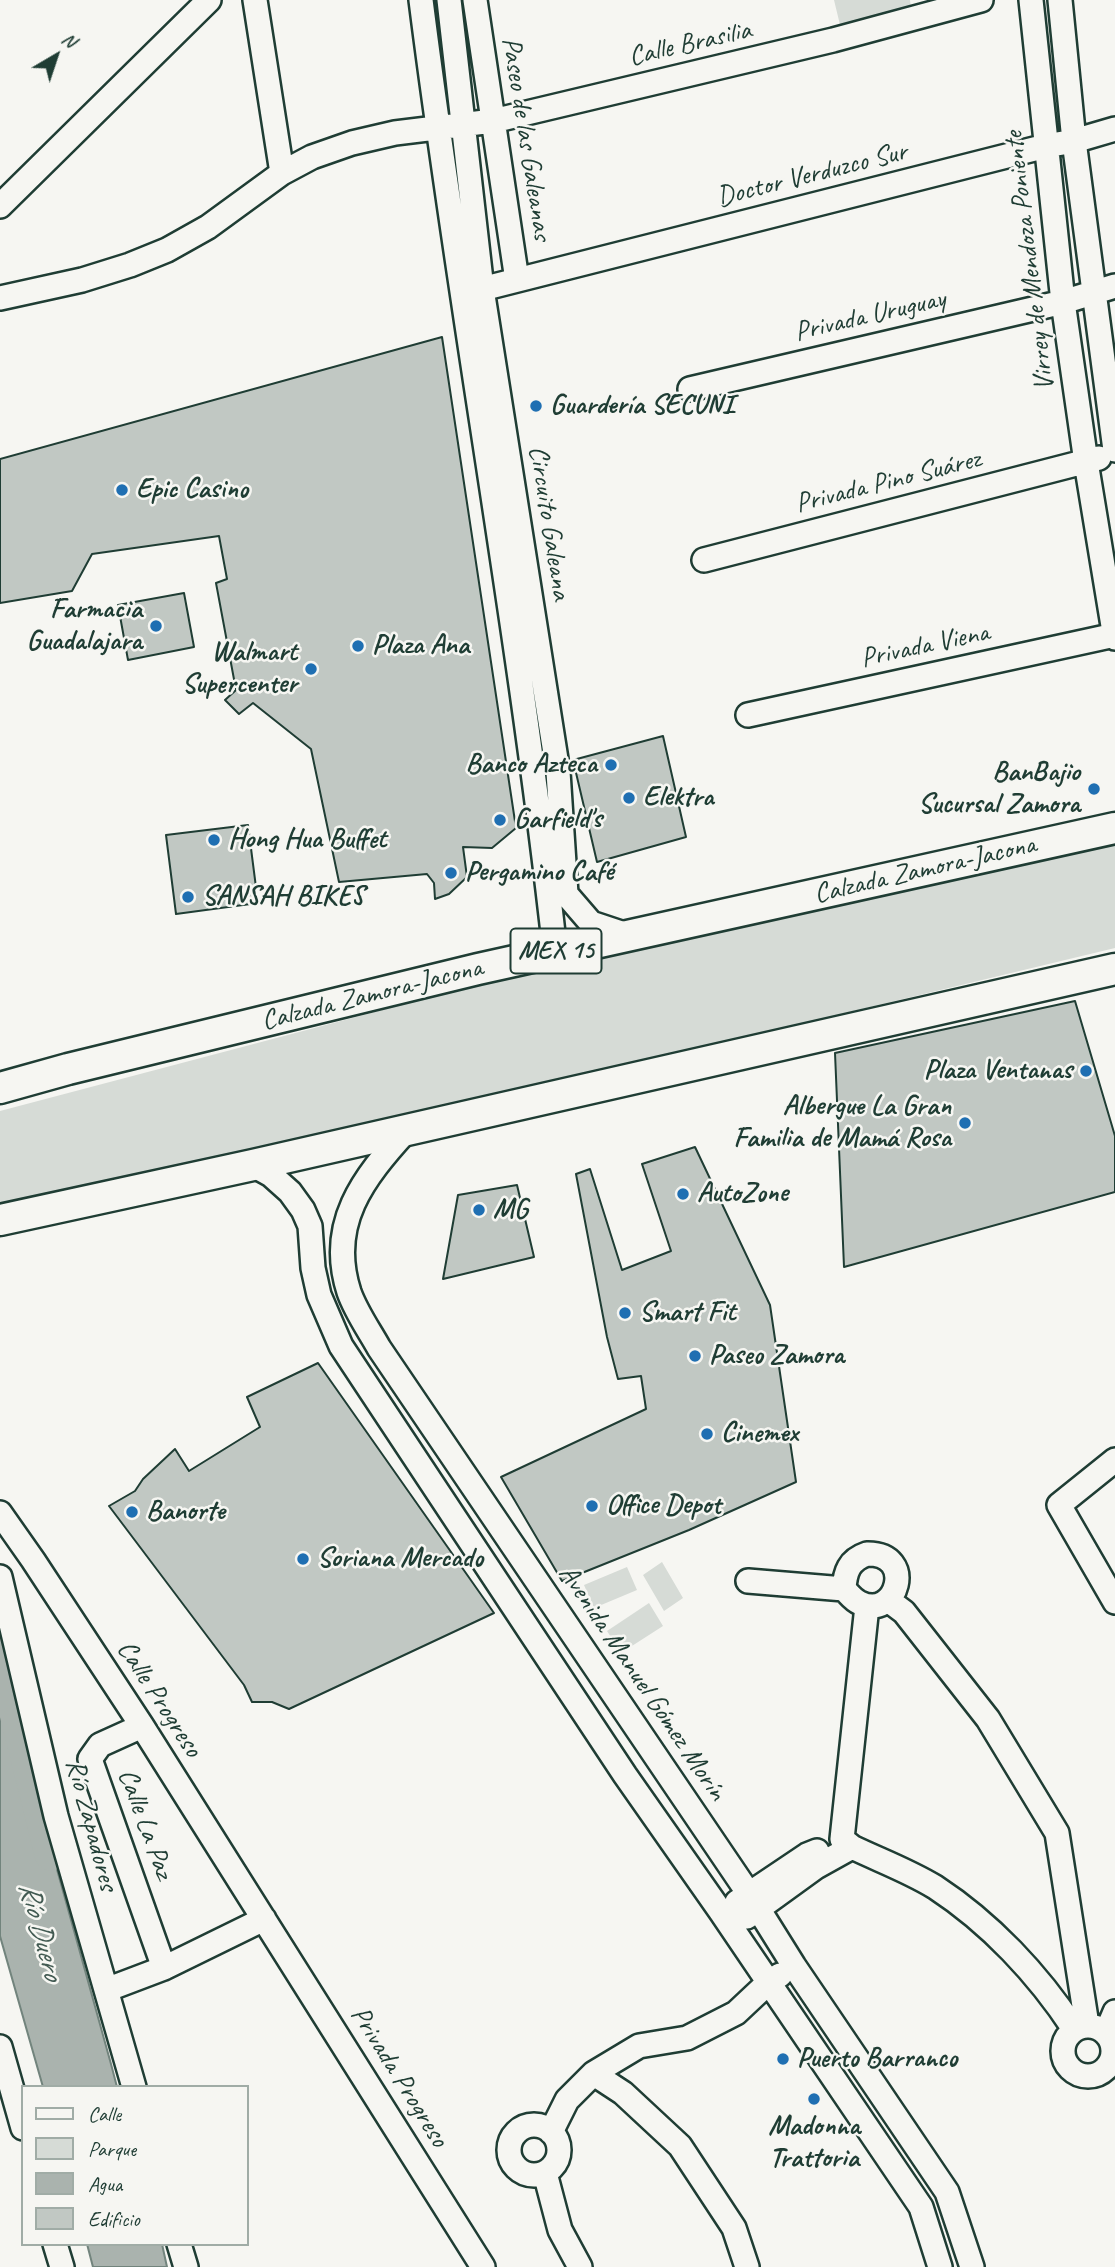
<!DOCTYPE html>
<html>
<head>
<meta charset="utf-8">
<style>
  body { margin:0 }
  #map { position:relative; width:1115px; height:2267px; overflow:hidden; background:#f6f6f2; font-family:Caveat,sans-serif }
  canvas { display:block }
  .legend { position:absolute; left:21px; top:2085px; width:228px; height:161px; box-sizing:border-box; background:#f6f6f2; border:2px solid #a0aca6; margin:0; padding:9px 12px; list-style:none; font-size:21px; color:#1f3d34 }
  .legend li { display:flex; align-items:center; gap:14px; height:35px }
  .legend b { width:35px; border:2px solid #a0aca6 }
  .north { position:absolute; left:21px; top:21px; width:70px; height:70px; -webkit-text-stroke:5px #f6f6f2; paint-order:stroke; rotate:39deg; font-size:19px; font-weight:700; line-height:28px; text-align:center; color:#1f3d34 }
  .north::after { content:''; display:block; margin:auto; width:24px; height:32px; background:#1f3d34; clip-path:polygon(50% 0,100% 100%,50% 72%,0 100%) }
</style>
</head>
<body>
<div id="map">
<canvas width="1115" height="2267"></canvas>
<ul class="legend">
<li><b style="height:9px;background:#f6f6f2"></b>Calle</li>
<li><b style="height:19px;background:#d6dbd6"></b>Parque</li>
<li><b style="height:19px;background:#aab3ae"></b>Agua</li>
<li><b style="height:19px;background:#c1c8c3"></b>Edificio</li>
</ul>
<div class="north">N</div>
</div>
<script>
const c = document.querySelector('canvas').getContext('2d');
c.lineJoin = 'round';
function fillPath(path, color) { c.fillStyle = color; c.fill(path, 'evenodd'); }
function trace(path, color, width, dash) { c.strokeStyle = color; c.lineWidth = width; c.lineCap = dash ? 'butt' : 'round'; c.setLineDash(dash || []); c.stroke(path); }
function drawText(font, color, halo, rows, align = 'center') {
  c.font = font + ' Caveat,sans-serif'; c.lineWidth = 5; c.setLineDash([]); c.textBaseline = 'middle'; c.strokeStyle = halo; c.fillStyle = color; for (const [text, x, y, turn = 0] of rows) {
    c.save(); c.translate(x, y); c.rotate((+turn || 0) * Math.PI / 180); c.textAlign = isNaN(turn) ? turn : align; if (halo) c.strokeText(text, 0, 0); c.fillText(text, 0, 0); c.restore();
  }
}
const green = new Path2D(`
  M834 0H910L911 9 841 29Z
  M1115 843V948L409 1118 0 1207V1111L549 966 573 958 759 922Z
  M662 1562 683 1598 664 1611 643 1575Z
  M627 1567 637 1590 594 1608 584 1585Z
  M649 1603 663 1626 621 1653 607 1631Z`);
const water = new Path2D(`
  M0 1664 111 2064 117 2087H43L0 1936Z
  M87 2244H162L167 2267H93Z`);
const river = new Path2D(`
  M0 1649 51 1854`);
const building = new Path2D(`
  M442 337 516 828 492 848 463 847 467 877 449 894 435 899 434 883 427 874 339 882 311 749 253 703 239 714 225 700 236 690 216 583 227 579 219 536 92 554 72 591 0 603V459Z
  M184 593 194 647 128 660 118 605Z
  M663 736 686 837 597 862 573 760Z
  M248 825 258 903 176 914 166 835Z
  M1075 1001 1115 1136V1192L844 1267 835 1053Z
  M695 1147 770 1305 796 1482 689 1530 562 1581 501 1477 646 1409 641 1376 618 1379 607 1337 576 1174 590 1169 622 1270 671 1251 642 1164Z
  M517 1185 534 1257 443 1279 458 1195Z
  M318 1363 494 1613 289 1709 272 1702H252L244 1685 109 1506 135 1491 143 1479 175 1449 189 1471 260 1427 247 1397Z`);
const minor = new Path2D(`
  M255 0 282 173
  M421 0C461 318 520 633 555 951
  M449 0 482 289 558 772 566 894 591 923 630 936
  M475 0 517 280
  M1031 0 1063 302 1086 462 1115 638
  M1060 0 1074 141 1115 450
  M0 206 209 0
  M470 292 1046 146 1074 141 1115 129
  M0 298 82 280 130 265 167 250 208 227 282 173 312 157 352 143 395 133 493 121 833 40 981 0
  M690 389 1063 302 1115 286
  M704 560 1099 458
  M748 715 1115 635
  M407 1130C363 1178 327 1224 349 1292 356 1312 369 1330 379 1348L749 1894 794 1966 947 2192 972 2267
  M253 1165 271 1175 290 1192 303 1210 310 1226 313 1268 319 1295 341 1346 625 1775 721 1912 921 2207 940 2267
  M1115 1460 1059 1505 1115 1602
  M0 1513 33 1560 142 1726 483 2267
  M867 1554C917 1553 897 1621 860 1603 853 1600 849 1594 844 1589 845 1572 849 1560 867 1554Z
  M0 1577 56 1816 134 2087
  M748 1581 844 1589
  M888 1600 904 1612 988 1719 1057 1833 1087 2025
  M142 1726 100 1745 90 1759 164 1968
  M842 1839 852 1847C879 1860 909 1871 935 1887 990 1923 1038 1974 1074 2029
  M842 1839 867 1606
  M737 1902 807 1855 817 1851
  M747 1917 816 1867 852 1847
  M106 1990 164 1968 264 1919
  M1063 2051a25 25 0 1 1 50 0a25 25 0 1 1-50 0Z
  M1106 2033 1115 2012
  M0 2047 23 2128
  M594 2074 623 2093 680 2146 734 2228 747 2267
  M509 2150a25 25 0 1 1 50 0a25 25 0 1 1-50 0Z
  M551 2132 567 2100 594 2073 639 2046 687 2038 736 2013 769 1982 780 1975
  M545 2173 560 2230 580 2267
  M55 2244 62 2267
  M179 2244 186 2267`);
const major = new Path2D(`
  M0 1088 68 1069 478 969 1115 828
  M0 1220 253 1165 1115 969`);
const markers = [
  [536,406,7,"#1f6fb2"],
  [122,490,7,"#1f6fb2"],
  [156,626,7,"#1f6fb2"],
  [358,646,7,"#1f6fb2"],
  [311,669,7,"#1f6fb2"],
  [611,765,7,"#1f6fb2"],
  [1094,789,7,"#1f6fb2"],
  [629,798,7,"#1f6fb2"],
  [500,820,7,"#1f6fb2"],
  [214,840,7,"#1f6fb2"],
  [451,873,7,"#1f6fb2"],
  [188,897,7,"#1f6fb2"],
  [1086,1071,7,"#1f6fb2"],
  [965,1123,7,"#1f6fb2"],
  [683,1194,7,"#1f6fb2"],
  [479,1210,7,"#1f6fb2"],
  [625,1313,7,"#1f6fb2"],
  [695,1356,7,"#1f6fb2"],
  [707,1434,7,"#1f6fb2"],
  [592,1506,7,"#1f6fb2"],
  [132,1512,7,"#1f6fb2"],
  [303,1559,7,"#1f6fb2"],
  [783,2059,7,"#1f6fb2"],
  [814,2099,7,"#1f6fb2"]
];
const shields = [
  [556,951,91]
];
const shieldNames = [
  ["MEX 15",556,951]
];
const streetNames = [
  ["Calle Brasilia",690,44,-13],
  ["Paseo de las Galeanas",526,139,81],
  ["Doctor Verduzco Sur",812,175,-14],
  ["Virrey de Mendoza Poniente",1030,261,-97],
  ["Privada Uruguay",870,316,-13],
  ["Privada Pino Suárez",888,482,-14],
  ["Circuito Galeana",549,523,81],
  ["Privada Viena",925,646,-12],
  ["Calzada Zamora-Jacona",925,870,-13],
  ["Calzada Zamora-Jacona",372,995,-14],
  ["Avenida Manuel Gómez Morín",642,1683,56],
  ["Calle Progreso",159,1699,57],
  ["Calle La Paz",145,1824,70],
  ["Río Zapadores",91,1825,75],
  ["Privada Progreso",399,2077,58]
];
const poiNames = [
  ["Guardería SECUNI",550,406],
  ["Epic Casino",136,490],
  ["Farmacia",142,610,"right"],
  ["Guadalajara",142,642,"right"],
  ["Plaza Ana",372,646],
  ["Walmart",297,653,"right"],
  ["Supercenter",297,685,"right"],
  ["Banco Azteca",597,765,"right"],
  ["BanBajio",1080,773,"right"],
  ["Sucursal Zamora",1080,805,"right"],
  ["Elektra",643,798],
  ["Garfield's",514,820],
  ["Hong Hua Buffet",228,840],
  ["Pergamino Café",465,873],
  ["SANSAH BIKES",202,897],
  ["Plaza Ventanas",1072,1071,"right"],
  ["Albergue La Gran",951,1107,"right"],
  ["Familia de Mamá Rosa",951,1139,"right"],
  ["AutoZone",697,1194],
  ["MG",493,1210],
  ["Smart Fit",639,1313],
  ["Paseo Zamora",709,1356],
  ["Cinemex",721,1434],
  ["Office Depot",606,1506],
  ["Banorte",146,1512],
  ["Soriana Mercado",317,1559],
  ["Puerto Barranco",797,2059],
  ["Madonna",814,2127,"center"],
  ["Trattoria",814,2159,"center"]
];
const waterNames = [
  ["Río Duero",40,1931,75]
];
fillPath(green, '#d6dbd6');
fillPath(water, '#aab3ae');
trace(water, '#72847d', 2);
trace(river, '#aab3ae', 33);
fillPath(building, '#c1c8c3');
trace(building, '#1f3d34', 2);
trace(minor, '#1f3d34', 28);
trace(major, '#1f3d34', 35);
trace(minor, '#f6f6f2', 23);
trace(major, '#f6f6f2', 30);
for (const [x, y, r, color] of markers) { const dot = new Path2D(); dot.arc(x, y, r, 0, 2 * Math.PI); c.fillStyle = color; c.fill(dot); trace(dot, '#f6f6f2', 2.5); }
for (const [x, y, w] of shields) { const box = new Path2D(); box.roundRect(x - w / 2, y - 22.5, w, 45, 5); c.fillStyle = '#f6f6f2'; c.fill(box); trace(box, '#1f3d34', 2); }
drawText('bold 26px', '#1f3d34', null, shieldNames);
drawText('28px', '#1f3d34', '#f6f6f2', streetNames);
drawText('bold 28px', '#1f3d34', '#f6f6f2', poiNames, 'left');
drawText('italic 30px', '#425a52', '#f6f6f2', waterNames);
</script>
</body>
</html>
